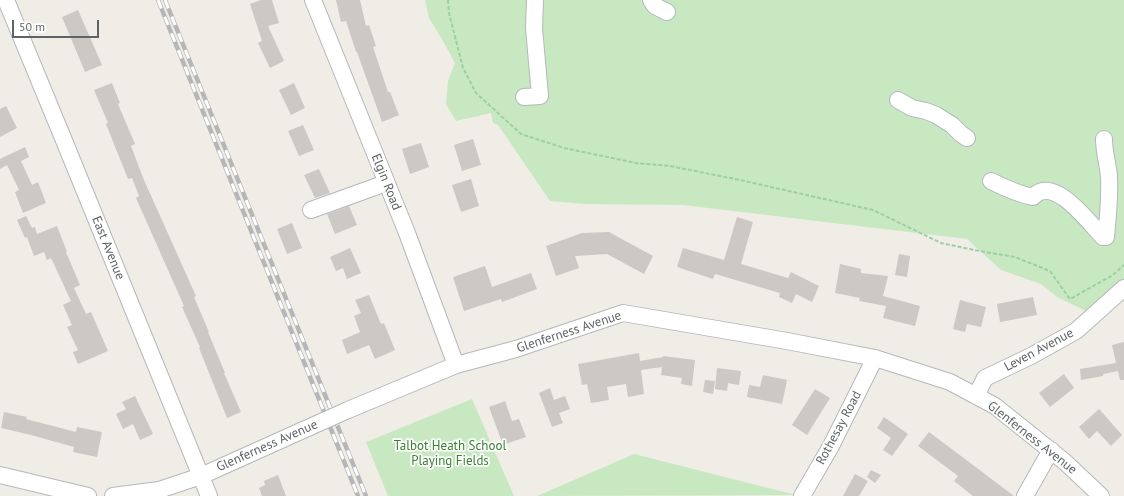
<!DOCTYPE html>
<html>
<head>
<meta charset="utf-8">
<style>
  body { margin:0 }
  #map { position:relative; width:1124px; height:496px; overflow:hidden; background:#f0ede6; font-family:"PT Sans",sans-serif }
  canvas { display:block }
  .scale { position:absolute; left:12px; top:20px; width:87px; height:18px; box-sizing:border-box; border:2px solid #5e6367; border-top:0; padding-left:5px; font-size:12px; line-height:14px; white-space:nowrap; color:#5e6367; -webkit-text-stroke:3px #fff; paint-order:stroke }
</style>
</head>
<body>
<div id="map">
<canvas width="1124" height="496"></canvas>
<div class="scale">50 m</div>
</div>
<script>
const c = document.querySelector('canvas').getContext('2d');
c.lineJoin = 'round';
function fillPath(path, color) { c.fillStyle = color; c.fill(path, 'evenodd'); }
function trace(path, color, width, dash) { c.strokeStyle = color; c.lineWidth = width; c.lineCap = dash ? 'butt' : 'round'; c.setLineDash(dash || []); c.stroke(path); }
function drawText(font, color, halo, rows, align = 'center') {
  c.font = font + ' "PT Sans",sans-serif'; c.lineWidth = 3.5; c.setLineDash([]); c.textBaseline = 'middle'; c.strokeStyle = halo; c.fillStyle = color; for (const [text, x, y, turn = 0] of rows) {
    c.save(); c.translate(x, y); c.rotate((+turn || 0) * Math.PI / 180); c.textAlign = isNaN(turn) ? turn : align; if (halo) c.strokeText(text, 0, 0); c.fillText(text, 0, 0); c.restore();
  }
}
const green = new Path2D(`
  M425 0H1124V288L1094 315 1057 297 1041 284 1001 270 967 239 683 205 585 204 550 201 498 125 493 123 491 113 456 121 446 104 448 81 455 63 443 41 429 18Z
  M472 399 514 496H388L366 442Z
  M634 454 796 495 537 496Z`);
const building = new Path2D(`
  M261 0H272L279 23 268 26 284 61 270 68 258 43 262 41 250 4Z
  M336 0H360L366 26 369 25 376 46 373 47 388 92H390L399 115 382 122 357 52H356L346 21 341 22Z
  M78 10 102 65 85 72 62 17Z
  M112 83 120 103 118 104 135 144 131 146 144 180 196 296 194 297 209 332H208L225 373H224L241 412 227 418 199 348 200 347 182 307 184 306 136 198 139 196 132 178 128 179 106 124 108 123 94 90Z
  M294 83 305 108 291 115 279 90Z
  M6 106 17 128 0 137V109Z
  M303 125 314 150 299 156 288 131Z
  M473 139 481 165 462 171 454 145Z
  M421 143 429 167 410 174 402 149Z
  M25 147 29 157 21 161 32 185 38 182 46 203 23 213 15 192 19 190 7 165 0 169V159Z
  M319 169 330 193 315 198 304 175Z
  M471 179 479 206 461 212 452 185Z
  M349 206 357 225 335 234 327 214Z
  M26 216 32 228 35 227 37 234 57 226 67 252H66L80 285 74 288 86 314 91 312 108 351 78 364 73 352 78 350 67 327 72 325 63 305 71 301 51 258 47 260 44 252 34 256 27 237 25 238 17 220Z
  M737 217 753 222 741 264 788 278 791 272 819 286 812 302 796 294 792 303 779 297 780 293 715 274 713 279 677 267 683 248 724 260Z
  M292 223 302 248 287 254 277 229Z
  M609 232 653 256 644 274 607 254 575 256 579 268 556 276 546 246 582 233Z
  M350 248 361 273 347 279 343 268 336 271 330 257Z
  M899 254 910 256 907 277 895 275Z
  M840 264 861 269V273L888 276 883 296 920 306 915 326 883 318 886 306 859 301 860 298 835 293Z
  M485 266 492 287 531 273 537 289 502 302 501 299 464 311 453 277Z
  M369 295 381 324 384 323 395 350 375 359 369 345 347 354 342 340 360 332 354 316 361 313 355 300Z
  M1033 297 1037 315 1000 322 997 304Z
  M960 300 986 307 981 327 967 324 965 332 953 329Z
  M1124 342V380H1120L1118 371 1103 374V376L1081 380 1080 369 1116 363 1112 345Z
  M639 353 640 361 663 357V356L695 360 692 386 681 384 682 378 661 375 662 367 641 370 644 394 628 397 626 384 607 387 609 400 591 403 587 384 582 385 578 364Z
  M717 368 741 371 739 385 728 383 727 391 715 389Z
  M1064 374 1074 388 1050 407 1039 393Z
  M763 375 787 380 782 404 747 397 749 385 760 387Z
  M705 380 715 381 713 394 703 392Z
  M550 388 554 400 565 396 570 409 559 413 563 423 552 427 539 393Z
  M815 389 830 398 807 435 792 425Z
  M135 396 153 434 140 440 133 424 123 429 116 414 126 409 122 402Z
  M505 401 512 421 519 419 526 437 503 445 489 407Z
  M1099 409 1122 435 1111 446 1097 431 1089 439 1079 427Z
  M4 412 27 417 26 419 76 432 77 427 102 432 97 457 73 452 74 447 31 435 1 428Z
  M884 417 908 434 892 456 883 450 891 438 877 428Z
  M929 432 969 462 1014 496H973L954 481 958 476 918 446Z
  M871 470 881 475 875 483 867 477Z
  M855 474 868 481 859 496H843Z
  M278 475 286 496H262L259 488 265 485 264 481Z`);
const path = new Path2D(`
  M448 0 449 13 463 68 476 93 521 134 564 148 636 163 670 166 740 180 873 210 941 243 974 250 1015 257 1050 271 1070 299 1113 275 1124 265`);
const minor = new Path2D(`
  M6 0 63 138 209 496
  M313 0 407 233 456 365
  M651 0 655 6 667 12
  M524 97 540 96 534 28 535 0
  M898 100 912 108 926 111 936 115 952 125 961 134 967 138
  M991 181C1005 188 1018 194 1033 197 1053 173 1090 224 1103 237H1106C1108 217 1110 197 1109 177 1108 164 1104 152 1104 139
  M311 210 386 183
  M976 396 985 378 1031 356 1076 331 1124 288
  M348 410 456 365 516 349 623 313 787 341 875 358 950 382 995 406 1065 462 1101 496
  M0 475 88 496
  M113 496 159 490 201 476 301 431
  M802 496 831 446 875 358
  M1025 496 1051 450`);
const rail = new Path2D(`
  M158 0 358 496
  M165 0 366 496`);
const minorBridge = new Path2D(`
  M301 431 348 410`);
const streetNames = [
  ["Elgin Road",386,182,68],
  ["East Avenue",108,248,68],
  ["Glenferness Avenue",569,332,-18],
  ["Leven Avenue",1039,350,-28],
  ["Rothesay Road",839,428,-62],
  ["Glenferness Avenue",1032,438,38],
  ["Glenferness Avenue",267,446,-24]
];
const parkNames = [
  ["Talbot Heath School",450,446],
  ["Playing Fields",450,461]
];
fillPath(green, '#c8e8c2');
fillPath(building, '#ccc8c3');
trace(minor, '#b3b8bb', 18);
trace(path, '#9ecfa4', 2, [4, 2]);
trace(minor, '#fff', 16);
trace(rail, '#b5b6b7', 4.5);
trace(rail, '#fff', 3, [9]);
trace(minorBridge, '#b3b8bb', 18, []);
trace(minorBridge, '#fff', 16);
drawText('13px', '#5e6367', '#fff', streetNames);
drawText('13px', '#3a8231', '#fff', parkNames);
</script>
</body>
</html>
